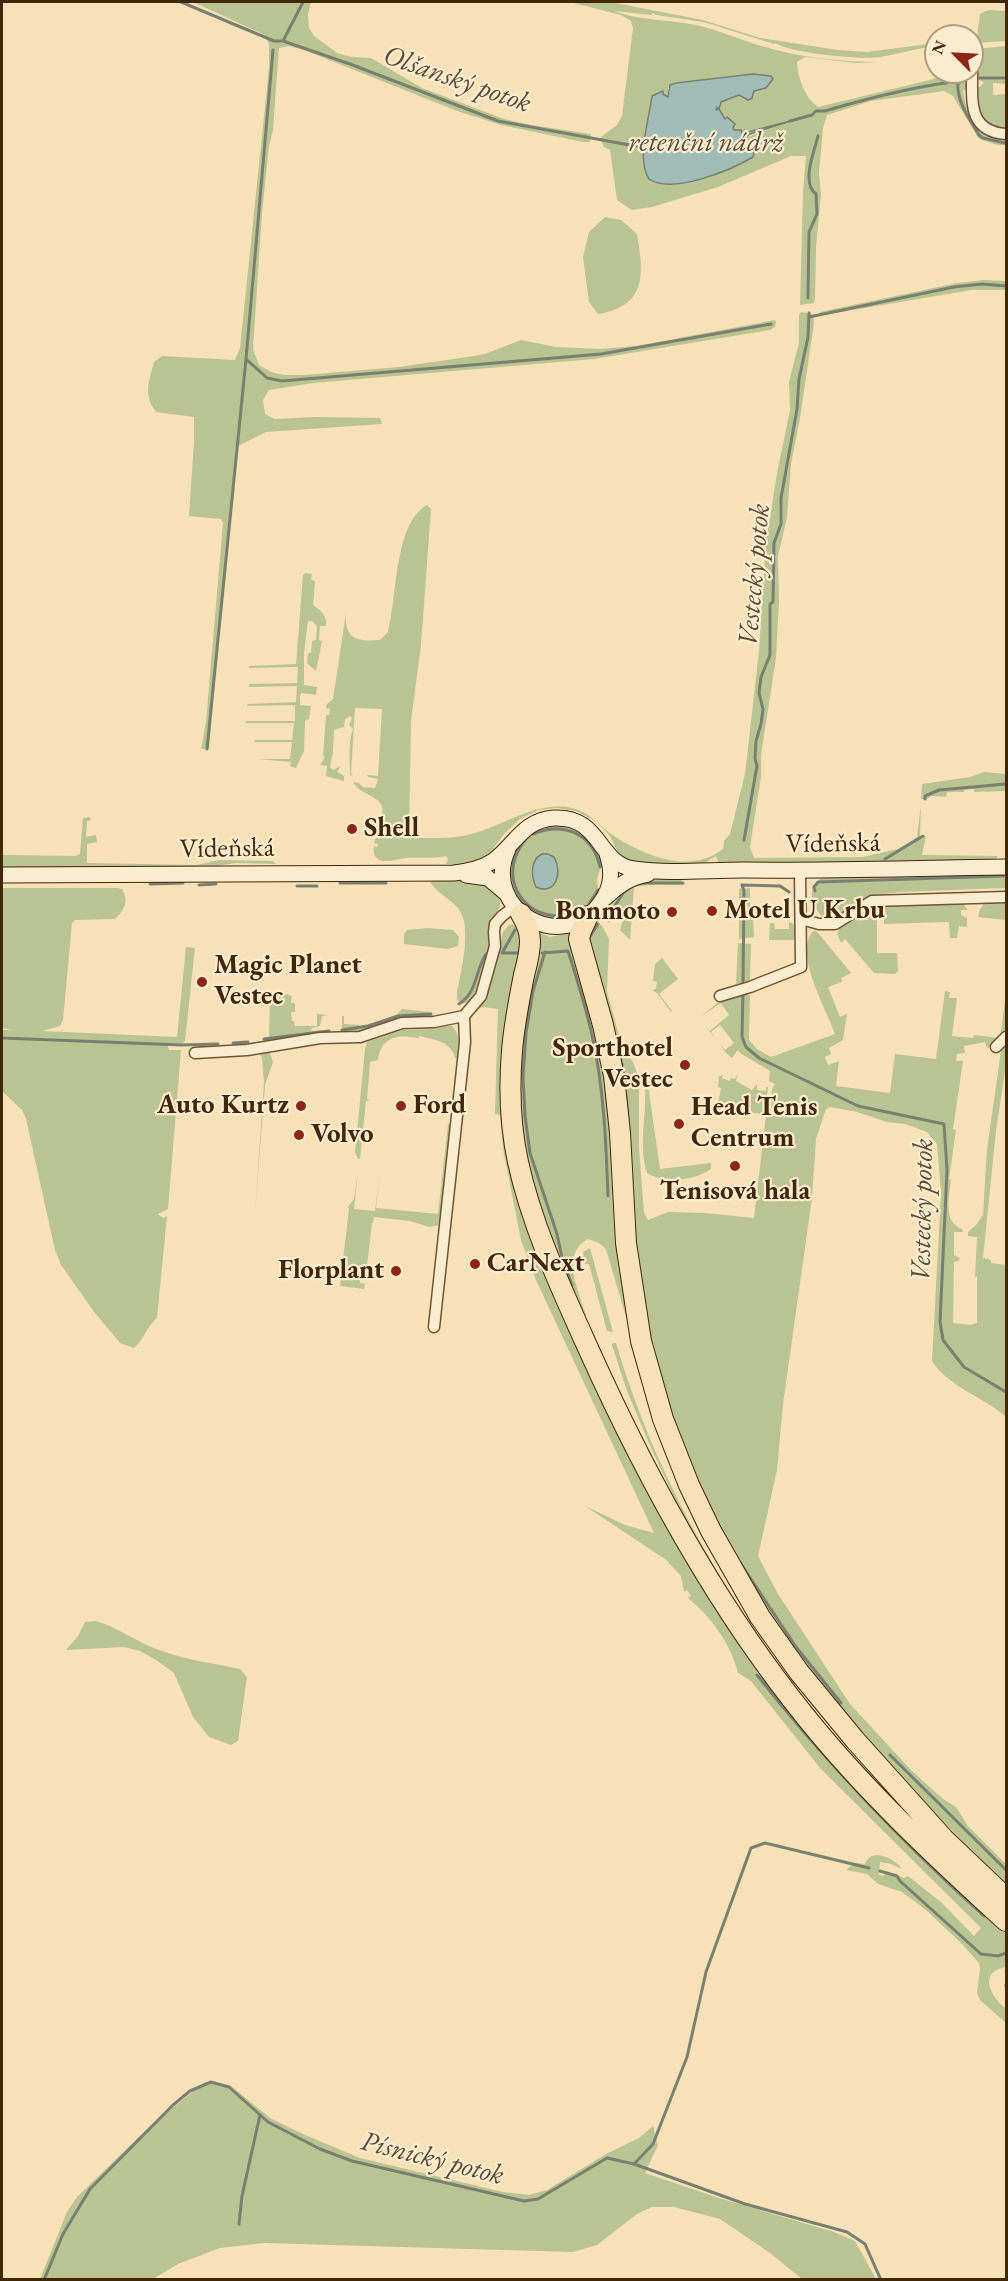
<!DOCTYPE html>
<html>
<head>
<meta charset="utf-8">
<style>
  body { margin:0 }
  #map { position:relative; width:1008px; height:2281px; overflow:hidden; background:#f8e1b7; font-family:"EB Garamond",serif }
  canvas { display:block }
  .frame { position:absolute; inset:0; border:3px solid #412609; pointer-events:none }
  .north { position:absolute; left:924px; top:24px; width:60px; height:60px; box-sizing:border-box; background:#faecd0; border:2px solid #b09d80; border-radius:50%; rotate:294deg; font-size:16px; font-weight:700; line-height:24px; text-align:center; color:#412609 }
  .north::after { content:''; display:block; margin:auto; width:21px; height:27px; background:#8f2418; clip-path:polygon(50% 0,100% 100%,50% 72%,0 100%) }
</style>
</head>
<body>
<div id="map">
<canvas width="1008" height="2281"></canvas>
<div class="frame"></div>
<div class="north">N</div>
</div>
<script>
const c = document.querySelector('canvas').getContext('2d');
c.lineJoin = 'round';
function fillPath(path, color) { c.fillStyle = color; c.fill(path, 'evenodd'); }
function trace(path, color, width, dash) { c.strokeStyle = color; c.lineWidth = width; c.lineCap = dash ? 'butt' : 'round'; c.setLineDash(dash || []); c.stroke(path); }
function drawText(font, color, halo, rows, align = 'center') {
  c.font = font + ' "EB Garamond",serif'; c.lineWidth = 4.5; c.setLineDash([]); c.textBaseline = 'middle'; c.strokeStyle = halo; c.fillStyle = color; for (const [text, x, y, turn = 0] of rows) {
    c.save(); c.translate(x, y); c.rotate((+turn || 0) * Math.PI / 180); c.textAlign = isNaN(turn) ? turn : align; if (halo) c.strokeText(text, 0, 0); c.fillText(text, 0, 0); c.restore();
  }
}
const green = new Path2D(`
  M193 2H311L308 14 309 28 314 36 337 53 351 57 371 58 422 88 504 119 531 125 591 134 590 142H583L501 125 457 111 304 50 289 46 279 48 273 130 269 146 262 213 253 349 259 365 271 372 284 375H304L399 367 474 356 485 354 521 340 556 347 600 349 636 346 775 320 776 322 775 327 770 330 594 359 313 383 269 390 263 400 265 414 275 419 316 417 380 418 382 424 266 432 236 447 209 749H201L206 722 223 523 221 519 189 516 194 441V417L156 412C143 395 149 381 154 362L162 356 235 360 240 348 269 68V45L265 35Z
  M570 2H610L703 20 760 38 838 50 867 52 936 43V46C917 48 899 54 880 57 860 60 790 53 775 43L774 44 704 22 656 15 652 13V15L614 11C643 22 675 19 704 27 723 32 742 40 761 46 798 57 840 62 879 62L856 63 805 57 797 62C798 78 804 97 818 107L930 80 951 72H969L968 87 963 91C968 119 977 134 1006 139V145H998L979 139 953 96 944 91 871 101 827 115 823 128 819 173 821 195 816 246 815 298 814 303 800 305 803 191 806 156H791L718 187 652 207 632 210 617 200 610 150 604 147 601 140 602 136 617 125 622 116 633 28 631 21 621 15ZM753 74 771 76 762 89 754 91 751 98H742L739 95C726 102 721 99 717 110L735 125 733 128 734 130 741 131 742 133 791 121 745 138 744 143 749 146 751 159C720 170 687 191 652 181L643 163V149L629 147 631 141 641 142 644 145 653 96 663 91V95L668 98V88L676 83Z
  M988 10 1006 11V41L976 43 980 14Z
  M1006 46V84L993 83V95L1006 94V131C977 126 977 113 975 87L978 88 984 83 974 77 975 49Z
  M605 217 621 220 637 234C644 274 647 306 598 314L589 302 583 257 589 232Z
  M984 280 1006 281V290H972L817 316 820 312 957 283Z
  M801 312 813 314 814 323 800 418 791 464 787 517 778 556 779 601 776 658 761 755V777L750 847 754 858H760L863 857 898 849 917 837 921 804 920 836H926L922 855 998 856 995 860 743 864 718 862 716 856 705 863H632L618 853 610 836 596 821 576 811 557 808 538 810 520 819 504 834 490 853 482 859 460 865 446 864 448 859 446 856C432 859 420 857 406 858 394 860 371 868 374 846L377 847 378 844 374 843 377 834 383 825 381 820C390 794 361 798 353 782L359 783 363 787 375 788 378 779 368 777 367 775 378 776 382 709 355 708 351 773 353 776 350 775C350 762 348 741 353 729L349 725 352 718 350 716 345 719 344 727 334 730 333 752 330 767 333 770 341 766 337 772 344 776V781L326 776 327 766 320 765 325 757 323 756 326 715H329L330 709 326 708 327 704 333 699 346 613C344 639 357 642 380 640L388 632C397 599 394 523 427 505L431 509 421 645 411 721 409 833C417 839 425 838 435 838 447 838 459 837 471 834 504 826 531 803 567 807 589 810 600 827 617 838 648 857 691 874 723 849L724 841 730 834 745 774 759 651 766 542 778 468 790 410 789 382 799 343V315Z
  M306 573 312 574 311 580 315 581 313 605C322 611 327 616 326 626H320L319 640 322 641 316 671 307 663 308 653H311L312 641 316 640 317 626 312 621H308L304 653V685L317 687 316 695 302 693 300 695V705L311 706 309 719 305 721 304 751 296 768 290 766 291 762 258 759H290L292 742H254L255 740H292L294 723H246V721H295V705L247 706 248 704 296 702 297 686 249 687V684L297 683 298 667 249 668V666L296 664 303 575Z
  M984 772 1006 774V791L974 792V789L964 790V792H947L946 797 932 796 927 799H921L922 784 970 777Z
  M89 817 91 820 87 821 86 837 96 835 97 842 87 844V863L197 865 219 860 273 861 276 864 236 863 197 869 169 867 2 870V855L75 856 80 854 83 818Z
  M555 826C579 827 594 841 602 863 599 874 595 878 599 890 593 903 583 912 569 917 508 936 482 835 555 826Z
  M1006 871V888L900 892 876 895 863 900 833 919 822 917 812 903V887L821 878Z
  M648 878H680L683 885 658 884 634 887 630 940 620 930 625 912H616L609 923 603 914 621 889Z
  M460 879 481 880 499 896 500 901V907L489 924V947L476 991 468 1002 462 1004 457 1000V992C461 970 473 926 458 908 449 898 437 893 430 882Z
  M2 888H117L122 889C129 902 125 909 115 919L75 920 72 923 63 1020 60 1026 42 1031 177 1037 186 947 195 948 185 1041 182 1044 167 1043 169 1050H181L168 1209 158 1214 163 1218 167 1216 157 1318C146 1327 144 1340 134 1348L120 1343 95 1313 61 1265 55 1250 26 1119 22 1110 2 1091V1030H12L2 1028Z
  M750 888V905L761 906V914L753 915 754 937 739 939V889Z
  M982 903H1006V920L978 917 980 909 983 906Z
  M963 904 968 910H961V915L967 918V927L959 926 957 938H950L949 922 884 924V916H877V953H897L898 971 895 974 874 973 845 939 841 943 837 933 840 928 876 906Z
  M595 922 602 926 609 939 607 992 621 1043 634 1064 639 1080V1148L644 1213 648 1220 668 1212 706 1213 754 1218 766 1115 777 1116V1109L771 1108 772 1089 775 1084 769 1081 770 1071 740 1053 738 1050 732 1058 725 1052 720 1044 725 1050 734 1043 720 1025 711 1032 715 1038 705 1026 710 1031 729 1015 721 1003 700 1017 724 998 747 993 750 996 749 1040 757 1049 771 1057 835 1034C827 1010 793 953 813 931H816L819 934 851 973 841 978 842 982 828 987 840 1017 847 1014 843 1040 829 1048 831 1054 825 1057 828 1065 839 1061 836 1086 890 1093 895 1054 936 1059 945 991 950 992 949 998H957L952 1036 973 1038 974 1035 1000 1038 1006 992V1030L990 1047 987 1048 985 1042 964 1046 965 1053 957 1054 956 1061H963L953 1129 956 1130 949 1179 951 1180C949 1196 943 1223 962 1229L963 1232H954V1255L960 1258 958 1261 954 1262 953 1323 970 1325 977 1323V1276L975 1278 977 1237 968 1236V1232L977 1224 983 1215 987 1149 1001 1051 1006 1043V1064L996 1131 983 1258 991 1260V1263L1006 1265V1417C984 1397 947 1386 932 1361L941 1192 937 1144 927 1132 905 1124 887 1122 857 1112 830 1107 826 1109 816 1139 812 1198 783 1404 777 1470 758 1556 778 1594 850 1704 911 1770 943 1799 956 1807 968 1826 1006 1864V1883L930 1809 817 1686 730 1558 656 1386 587 930Z
  M789 922 796 925 797 940H769L770 923H774L775 929H789Z
  M516 924 524 930 508 1142 677 1543 735 1639 792 1718 881 1815 1006 1934V1967C977 1972 991 1997 1006 2009V2023L980 2000 977 1993 980 1969 979 1963 962 1944 926 1910 902 1892 878 1884 867 1874 846 1870 855 1863 865 1864C871 1847 895 1858 902 1869L891 1864 880 1862 879 1875 883 1876 888 1872 904 1878 908 1876 941 1902 974 1936 981 1928 820 1768 751 1681 738 1673C731 1644 711 1617 688 1598L691 1596 687 1590 684 1592 681 1576 665 1559 585 1506 625 1525 654 1533 536 1280 521 1240 503 1149 500 1115 495 1114 498 1009 483 1007 476 1010 486 997 503 932 509 925Z
  M428 928 453 930 459 937 458 946 448 949 404 944V934L407 930Z
  M535 931 550 937 573 932 606 1085 618 1254 630 1331 606 1249 599 1243 588 1239C560 1254 579 1291 586 1315L580 1316 540 1221 515 1100Z
  M738 943 751 944 750 980 736 984Z
  M662 958 678 979 659 994 672 1011 671 1012 657 993 652 990 656 989 657 982 653 981 655 964Z
  M279 992 292 996 291 1003H295V1012H291L292 1021H294L295 1026H317V1014L328 1015 322 1016 320 1026 312 1028 311 1031 330 1030V1033L265 1042 264 1040 269 1038 270 1003H278Z
  M402 1009 430 1012 431 1017 358 1032 344 1033 342 1029V1016H344V1024L359 1025V1028L394 1017Z
  M447 1026H452C461 1035 459 1047 458 1058H455C451 1041 434 1040 420 1036L418 1038C398 1034 381 1036 378 1060L370 1062 367 1099 370 1100 366 1101 360 1159H358L355 1152 365 1049 367 1042 403 1030 432 1029Z
  M262 1052 270 1053 273 1062 265 1085 255 1213 264 1082 262 1057 260 1054Z
  M723 1074 722 1078 730 1081 731 1078 735 1079 738 1074 736 1081 752 1090 757 1084V1090L766 1091V1087H768L765 1114 717 1110 721 1088 718 1087 719 1077Z
  M648 1085 660 1169 711 1163V1169C693 1181 666 1184 647 1173 638 1146 647 1113 645 1086Z
  M451 1122 440 1225 429 1227 410 1221 374 1217 373 1223H372L366 1274H361L360 1283 365 1284 364 1289 340 1286 349 1209 348 1207 354 1199 358 1171 354 1209 375 1211 380 1173 376 1208 438 1214 448 1125Z
  M590 1248 613 1332 607 1331 589 1264H585L583 1252Z
  M613 1343H616C657 1483 734 1614 827 1726 866 1772 912 1812 950 1859L831 1737 753 1634 683 1516 651 1448 627 1391 612 1345Z
  M95 1621C116 1626 133 1640 154 1648 181 1659 211 1663 240 1669L247 1677 238 1741 231 1745 209 1737 193 1717 174 1673 156 1660 140 1651 124 1647 66 1650 78 1636 85 1622Z
  M205 2082 231 2086 270 2118 305 2135 360 2158 503 2192 529 2195 547 2190 606 2154 639 2138 653 2126 658 2145 645 2173 719 2198 834 2232 855 2241 876 2279H802L770 2253 720 2219 674 2207H652L637 2214 597 2245 573 2252 264 2243 220 2248 178 2264 153 2279H40L67 2212 77 2197 150 2126Z`);
const water = new Path2D(`
  M753 74 771 76 773 79 766 88 754 91 752 98 748 100 739 95 721 102 719 109 717 107 716 110 719 109 725 119 727 117 735 124 733 128 734 130H741L742 133 745 130 748 132 794 120 750 134 744 139V143L754 153 753 157C731 170 672 195 649 179 636 159 649 120 652 96L663 91V94L668 97 670 85 676 83Z
  M542 854H548L554 857C563 872 556 896 536 887 531 876 530 860 542 854Z`);
const stream = new Path2D(`
  M181 2 274 41H283L350 64 498 121 646 148
  M283 41 303 2
  M980 78H1006
  M958 81C956 101 969 118 979 135L983 138 1005 143
  M790 121 812 115 816 111H825C872 97 921 85 968 80
  M808 298 809 232 817 214 816 194C801 183 814 152 818 136
  M809 317 954 287 982 284 1006 286
  M246 359 267 378 282 381 601 354 771 324
  M207 749 246 359 273 50
  M925 799V796L939 790 1006 784
  M533 834C564 821 593 834 600 867
  M525 840C491 882 533 933 582 910
  M744 840 757 766 755 758 756 741 761 724 763 709 759 693 761 677 770 655V604L773 602 774 543 781 524V498L797 409 799 379 808 337 809 313
  M885 859 923 836
  M340 883H386
  M638 883H683
  M150 884 183 883
  M199 885 216 884
  M297 886H317
  M815 891 814 887 818 882 1003 876
  M589 904 598 890
  M608 917 623 893 632 886
  M515 930 502 953H520
  M590 944 589 938 598 924
  M545 952 533 991 526 1033 523 1076 525 1116 530 1153 557 1234 563 1262 572 1285
  M542 953 568 951C577 979 586 1007 592 1035 604 1088 606 1142 608 1196
  M743 985 744 891 742 885 780 886 789 892
  M743 992 742 1037 746 1047 759 1058 858 1106 944 1124 947 1170 940 1322 943 1340 964 1367 1006 1392
  M459 1004C478 992 475 970 486 954
  M342 1030 368 1026 398 1016 431 1014
  M2 1038 182 1045 218 1044
  M264 1039 329 1031
  M233 1043 248 1042
  M617 1045 622 1065
  M626 1096 628 1119
  M739 1561 796 1647 841 1703
  M757 1675C826 1762 902 1842 984 1916
  M890 1755 1006 1870
  M880 1871 897 1876 900 1881 981 1954 998 1956 1006 1953
  M1006 1985V1986
  M634 2164 653 2144 687 2057 706 1972 751 1848 765 1843 869 1868
  M239 2224 242 2196 260 2115
  M44 2280 63 2234 90 2189 173 2105 190 2091 211 2082 229 2087 268 2122 320 2149 352 2161 524 2201 538 2199 607 2158 634 2164 745 2204 847 2232 865 2244 881 2280`);
const minor = new Path2D(`
  M972 65C973 97 965 131 1006 134
  M801 919 819 924H835L872 901 1006 897
  M720 996 750 987 801 967 800 871
  M996 1047 1006 1037
  M195 1053 247 1050 320 1038 360 1037 402 1023 434 1022 464 1016 481 996 495 946 494 932 495 924 502 916 514 907
  M434 1327 465 1042 464 1016`);
const secondary = new Path2D(`
  M508 849C480 910 564 957 601 902 612 887 613 872 607 854
  M2 875 454 873C468 871 481 869 493 861 515 845 523 820 554 818 602 816 597 864 634 869 670 874 707 870 743 870 831 871 919 868 1006 867
  M466 875 488 878 507 894
  M605 898C619 885 630 877 648 874`);
const motorway = new Path2D(`
  M521 914C526 922 530 930 530 941 530 952 527 964 524 975 519 1000 514 1025 512 1051 509 1087 510 1125 518 1162 532 1226 561 1288 588 1348 646 1477 716 1606 805 1716 865 1791 936 1857 1006 1921
  M588 916 581 931 579 939 603 1025 614 1076 620 1133 626 1243 641 1341 663 1419 689 1485 711 1531 760 1617 799 1672 855 1740 944 1839 1006 1898`);
const markers = [
  [352,829,6,"#8f2418"],
  [712,911,6,"#8f2418"],
  [672,912,6,"#8f2418"],
  [202,982,6,"#8f2418"],
  [685,1065,6,"#8f2418"],
  [301,1106,6,"#8f2418"],
  [401,1106,6,"#8f2418"],
  [679,1124,6,"#8f2418"],
  [299,1135,6,"#8f2418"],
  [735,1166,6,"#8f2418"],
  [475,1264,6,"#8f2418"],
  [396,1271,6,"#8f2418"]
];
const poiNames = [
  ["Shell",364,829],
  ["Motel U Krbu",724,911],
  ["Bonmoto",660,912,"right"],
  ["Magic Planet",214,966],
  ["Vestec",214,997],
  ["Sporthotel",673,1049,"right"],
  ["Vestec",673,1080,"right"],
  ["Auto Kurtz",289,1106,"right"],
  ["Ford",413,1106],
  ["Head Tenis",691,1108],
  ["Centrum",691,1139],
  ["Volvo",311,1135],
  ["Tenisová hala",735,1192,"center"],
  ["CarNext",487,1264],
  ["Florplant",384,1271,"right"]
];
const streetNames = [
  ["Vídeňská",833,844,-1],
  ["Vídeňská",227,849,-1]
];
const waterNames = [
  ["Olšanský potok",457,80,19],
  ["retenční nádrž",706,143],
  ["Vestecký potok",755,575,-85],
  ["Vestecký potok",923,1210,-89],
  ["Písnický potok",432,2159,14]
];
fillPath(green, '#b9c492');
fillPath(water, '#a0bcb6');
trace(water, '#7a8071', 1.5);
trace(stream, '#7a8071', 3);
trace(minor, '#6f5534', 13);
trace(secondary, '#412609', 17);
trace(motorway, '#412609', 22);
trace(minor, '#faecd0', 10);
trace(secondary, '#faecd0', 15);
trace(motorway, '#f8e1b7', 20);
for (const [x, y, r, color] of markers) { const dot = new Path2D(); dot.arc(x, y, r, 0, 2 * Math.PI); c.fillStyle = color; c.fill(dot); trace(dot, '#faecd0', 2); }
drawText('bold 27px', '#412609', '#faecd0', poiNames, 'left');
drawText('27px', '#412609', '#faecd0', streetNames);
drawText('italic 28px', '#594c34', '#faecd0', waterNames);
</script>
</body>
</html>
